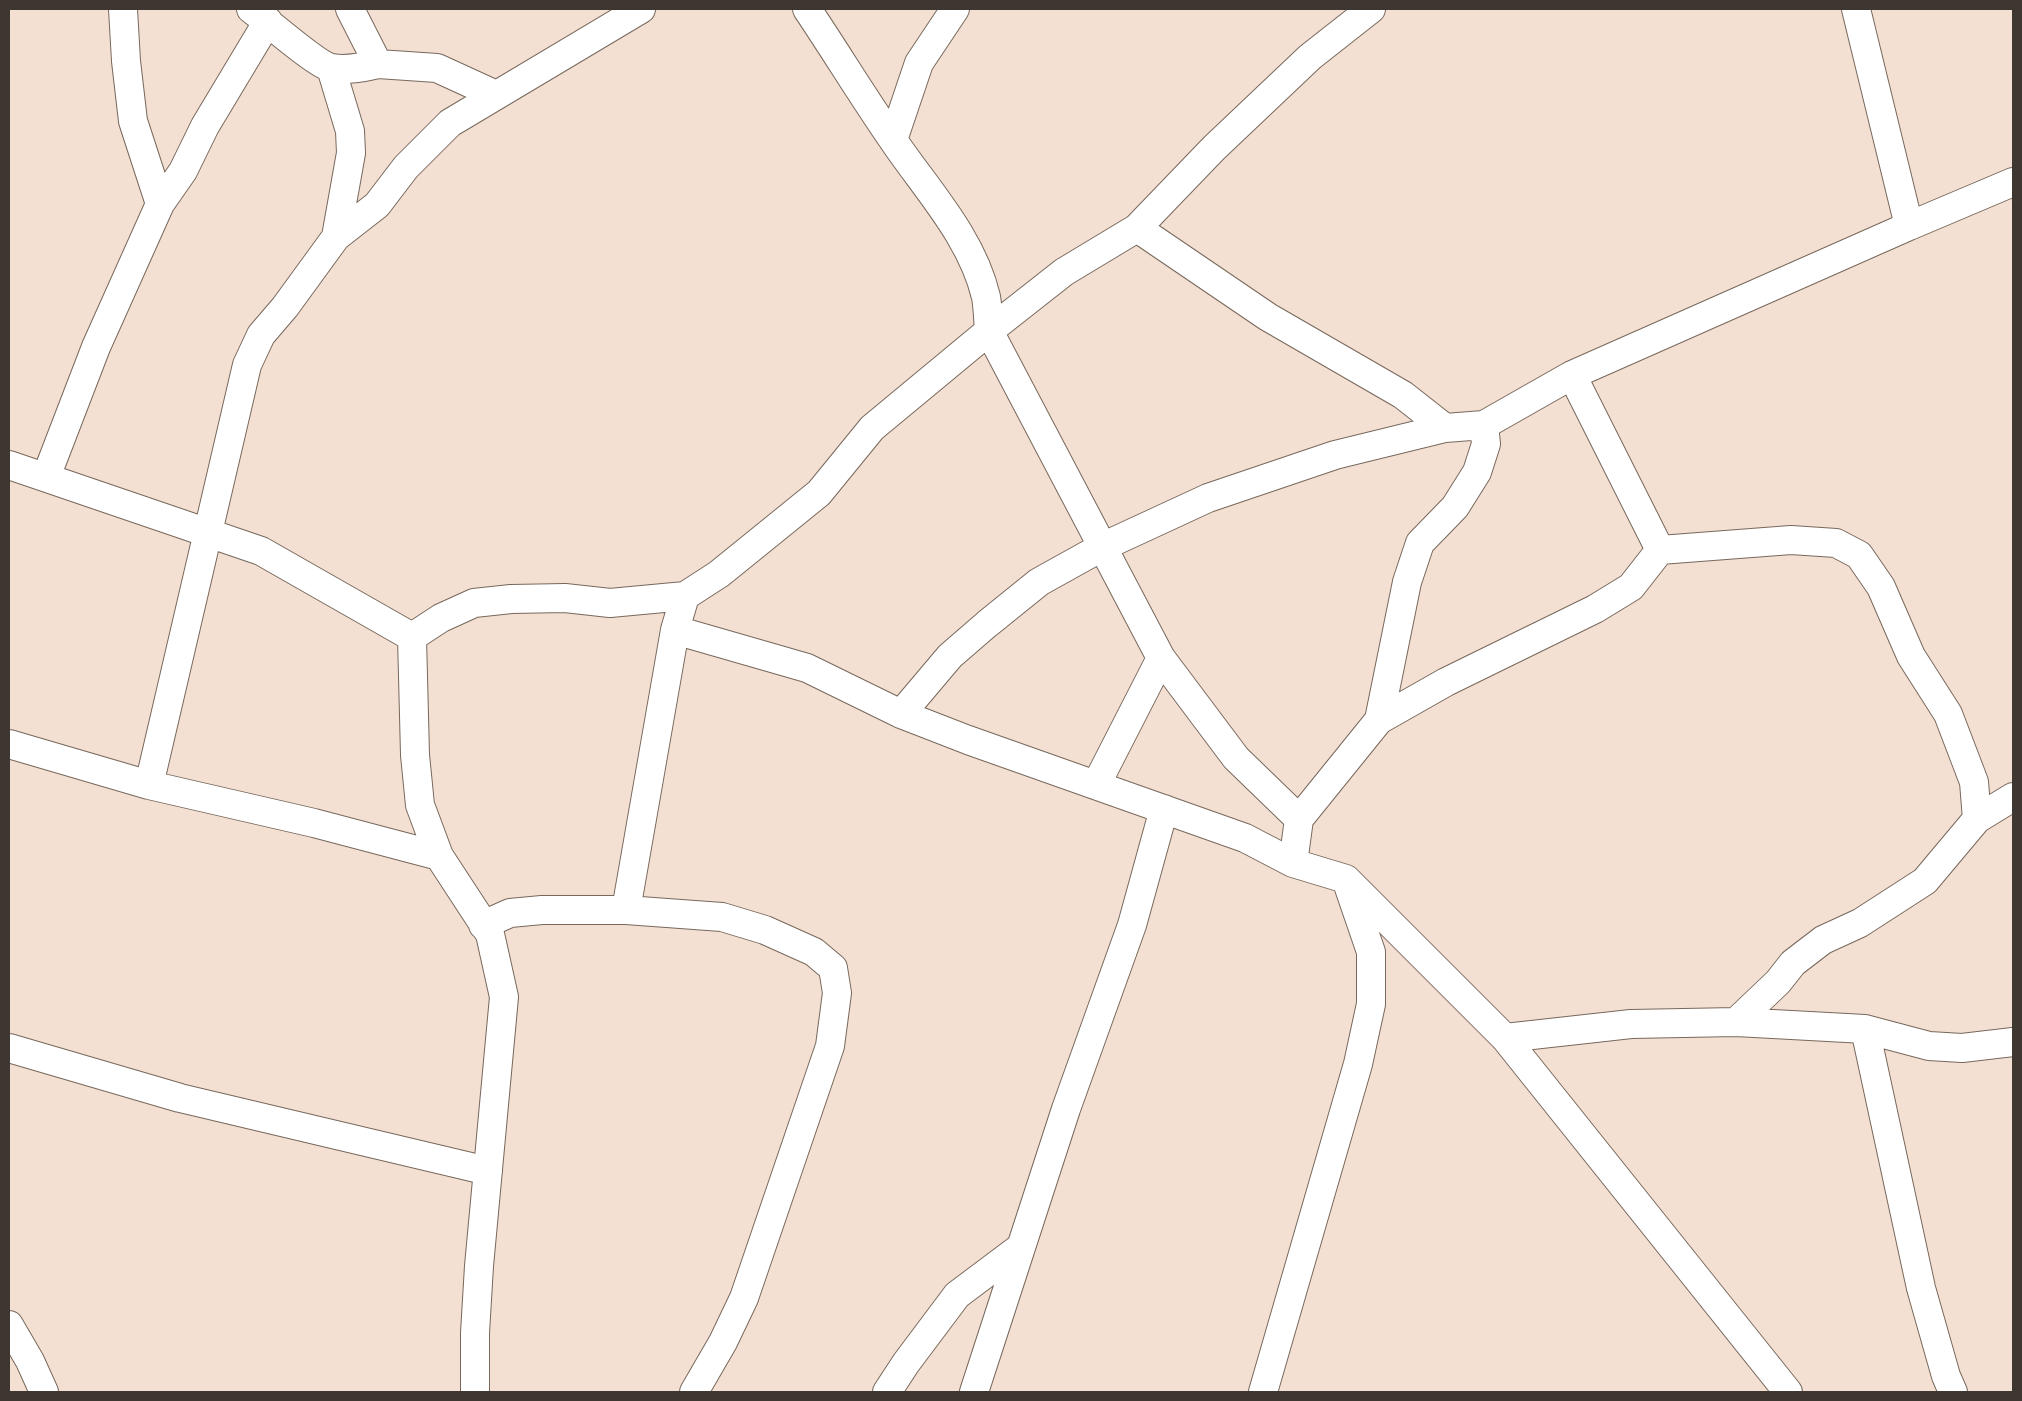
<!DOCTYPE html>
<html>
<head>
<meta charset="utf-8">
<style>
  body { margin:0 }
  #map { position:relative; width:2022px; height:1401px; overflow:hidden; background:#f3e0d2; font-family:"Noto Sans",sans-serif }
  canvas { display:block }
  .frame { position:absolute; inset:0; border:10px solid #3d3631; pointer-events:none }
</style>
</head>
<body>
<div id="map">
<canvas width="2022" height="1401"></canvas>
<div class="frame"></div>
</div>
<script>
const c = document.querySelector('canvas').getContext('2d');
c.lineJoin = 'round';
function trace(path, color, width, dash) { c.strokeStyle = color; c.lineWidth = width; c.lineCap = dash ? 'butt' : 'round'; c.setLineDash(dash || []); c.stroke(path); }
const minor = new Path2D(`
  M251 9C266 20 318 66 332 68 347 71 364 67 378 64
  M350 9 378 64 437 68 496 95
  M807 9C836 52 863 97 893 140 926 189 972 237 986 297 988 308 988 320 989 331L1161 658 1236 758 1299 819 1293 863
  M331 68 350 131 351 153 336 237
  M893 140 919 63 955 9
  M160 204 183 171 205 126 268 21
  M1909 226 2013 182
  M1137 228 1268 317 1403 395 1445 428
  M1572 375 1660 550
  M9 465 261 551 412 637
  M46 477 96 347 160 204 133 121 126 61 123 9
  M685 596 719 574 819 493 872 428 989 331 1064 272 1137 228 1214 148 1310 57 1371 9
  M412 637 441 618 474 603 511 599 565 598 610 603 685 596 675 630 807 668 901 714 968 740 1245 838 1293 863 1346 879 1505 1038 1788 1392
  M412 637 415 755 420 805 439 856 490 934 504 997 479 1266 475 1333V1392
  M901 714 950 656 987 624 1039 582 1102 547 1208 498 1335 455 1445 428 1484 425 1572 375 1909 226 1856 9
  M1379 720 1407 582 1420 543 1455 507 1477 472 1486 444 1484 425
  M9 744 149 785 314 823 439 856
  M149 785 247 365 261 335 285 307 336 237 377 205 406 167 450 123 641 9
  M1096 785 1161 658
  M1299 819 1379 720 1446 682 1595 609 1631 587 1660 550 1791 540 1836 543 1859 555 1881 587 1911 656 1948 714 1974 782 1977 819
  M626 910 722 917 765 930 814 952 833 968 837 993 830 1046 744 1298 723 1342 694 1392
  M483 925 510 913 542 910H626L675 630
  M1736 1022 1778 982 1793 963 1823 940 1860 923 1925 881 1977 819 2013 797
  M1865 1029 1921 1288 1946 1376 1953 1392
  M1505 1038 1631 1024 1736 1022 1865 1029 1929 1046 1962 1048 2013 1042
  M9 1048 180 1098 488 1171
  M9 1325 30 1361 44 1392
  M887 1392 906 1363 957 1295 1021 1247
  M974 1392 1066 1109 1132 925 1164 809
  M1263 1392 1358 1064 1371 1004V952L1348 885`);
trace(minor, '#78685c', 30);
trace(minor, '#fff', 28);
</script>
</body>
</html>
